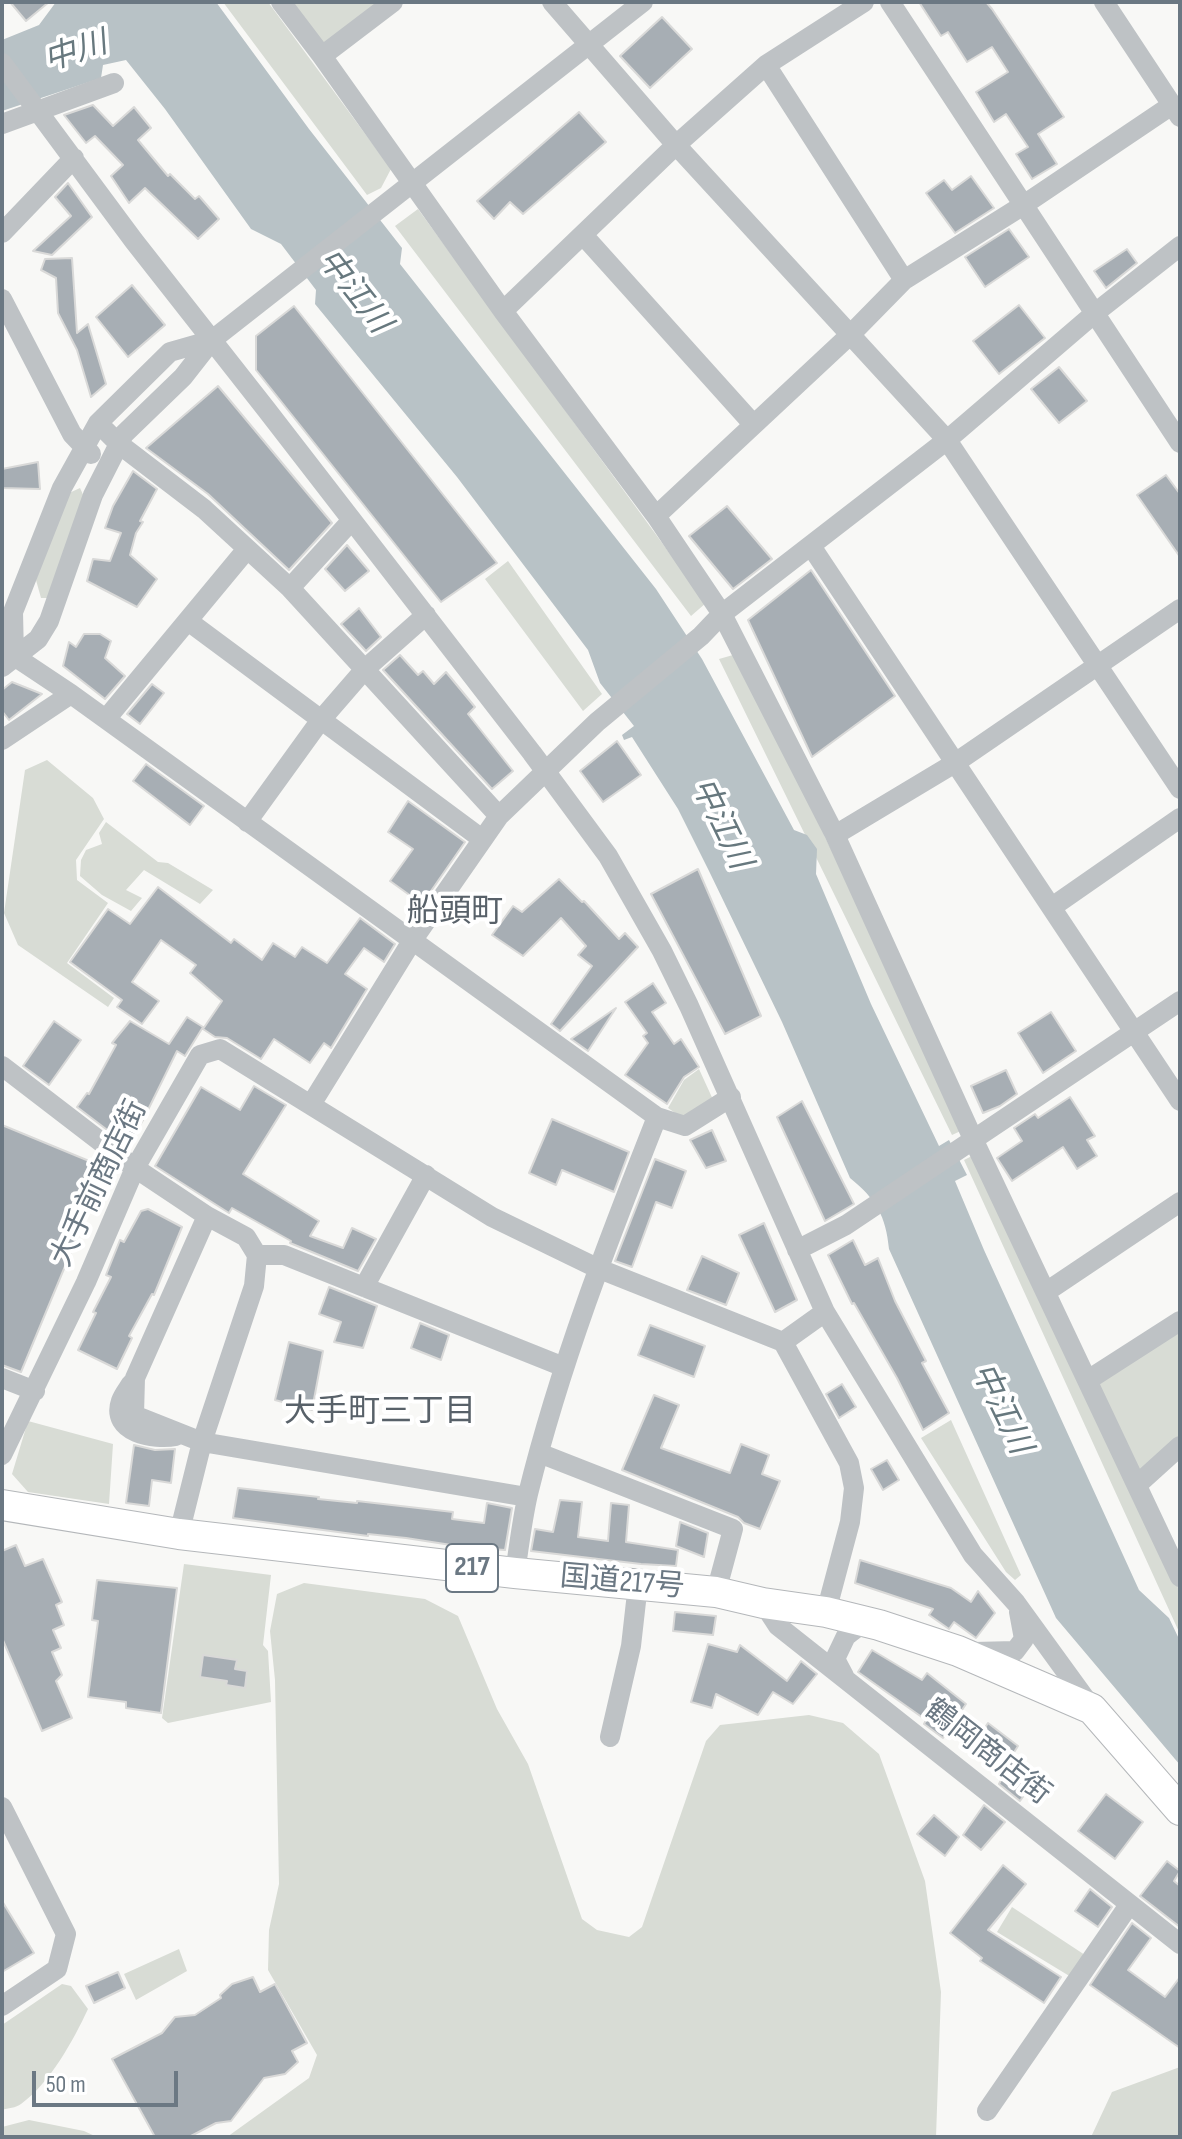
<!DOCTYPE html>
<html>
<head>
<meta charset="utf-8">
<style>
  body { margin:0 }
  #map { position:relative; width:1182px; height:2139px; overflow:hidden; background:#f8f8f6; font-family:"Sofia Sans Condensed",sans-serif }
  canvas { display:block }
  .frame { position:absolute; inset:0; border:4px solid #6b7883; pointer-events:none }
  .scale { position:absolute; left:32px; top:2071px; width:146px; height:36px; box-sizing:border-box; border:4px solid #6b7883; border-top:0; padding-left:10px; font-size:24px; line-height:28px; white-space:nowrap; color:#6b7883; -webkit-text-stroke:6px #fff; paint-order:stroke }
</style>
</head>
<body>
<div id="map">
<canvas width="1182" height="2139"></canvas>
<div class="frame"></div>
<div class="scale">50 m</div>
</div>
<script>
const c = document.querySelector('canvas').getContext('2d');
c.lineJoin = 'round';
function fillPath(path, color) { c.fillStyle = color; c.fill(path, 'evenodd'); }
function trace(path, color, width, dash) { c.strokeStyle = color; c.lineWidth = width; c.lineCap = dash ? 'butt' : 'round'; c.setLineDash(dash || []); c.stroke(path); }
function drawText(font, color, halo, rows, align = 'center') {
  c.font = font + ' "Sofia Sans Condensed","Noto Sans JP",sans-serif'; c.lineWidth = 8; c.setLineDash([]); c.textBaseline = 'middle'; c.strokeStyle = halo; c.fillStyle = color; for (const [text, x, y, turn = 0] of rows) {
    c.save(); c.translate(x, y); c.rotate((+turn || 0) * Math.PI / 180); c.textAlign = isNaN(turn) ? turn : align; if (halo) c.strokeText(text, 0, 0); c.fillText(text, 0, 0); c.restore();
  }
}
const green = new Path2D(`
  M223 2H268L391 169 381 188 367 195Z
  M285 2H387L323 50Z
  M418 209 706 603 691 616 395 226Z
  M80 488 86 501 50 598H41L36 580 67 494Z
  M508 561 602 694 583 711 485 579Z
  M733 655 747 674 965 1129 952 1135 719 659Z
  M47 760 93 798 104 819 76 860 77 880 108 903 67 963 114 998 108 1007 18 945 4 913 25 770Z
  M106 822 158 862 168 863 213 890 200 904 144 870 126 890 142 898 131 911 102 895 80 876 81 860 86 850 102 844 99 833Z
  M699 1069 715 1104 681 1117 668 1108 684 1080Z
  M978 1153 1180 1592V1634L964 1160Z
  M1180 1325V1438L1139 1476 1095 1380Z
  M951 1420 1021 1575 1015 1580 1006 1572 921 1438Z
  M28 1421 113 1444 109 1504 28 1492 12 1474Z
  M184 1564 271 1575 263 1645 268 1651 271 1702 168 1723 162 1718Z
  M304 1583 425 1599 458 1616 497 1709 528 1764 582 1919 597 1930 629 1937 642 1927 706 1741 720 1725 809 1715 843 1723 879 1754 925 1881 941 1992 936 2137H227L309 2078 317 2055 268 1970 269 1930 279 1884 275 1680 270 1631 277 1594Z
  M1012 1907 1085 1955 1071 1977 997 1932Z
  M179 1949 187 1971 136 2000 124 1974Z
  M62 1984 71 1986 88 2009C73 2041 50 2083 21 2104 16 2108 8 2108 2 2110V2025Z
  M1180 2067V2137H1091L1112 2092Z
  M29 2120 84 2131 97 2137 2 2135V2127Z`);
const water = new Path2D(`
  M56 2H216L309 129 402 248 400 264 656 589 702 659 794 830 807 835 817 849 816 874 871 1004 939 1146 949 1140 967 1175 955 1181 984 1250 1139 1590 1169 1618 1180 1641V1765L1056 1618 889 1249C886 1216 876 1199 850 1178L782 1022 709 871 678 809 632 737 624 740 622 735 634 726 600 683 588 650 457 477 315 304 316 290 281 244 251 229 165 109 126 60 103 65 101 78 2 111V40L39 25Z`);
const building = new Path2D(`
  M10 2H49L26 21Z
  M919 2H986L992 9 1064 117 1038 134 1057 164 1032 179 1016 154 1028 147 1006 114 994 122 976 92 1008 72 992 47 967 62 948 32 941 36Z
  M662 17 692 49 650 88 620 56Z
  M93 105 113 126 134 107 151 128 138 140 168 176 170 174 195 199 199 196 219 219 198 239 145 188 129 203 111 176 123 165 95 136 86 143 64 115Z
  M579 112 606 142 523 214 510 202 494 219 477 201Z
  M971 176 994 208 955 233 926 193 944 180 952 190Z
  M68 183 92 217 52 255 33 251 71 216 55 197Z
  M1009 229 1029 257 985 287 965 257Z
  M1127 249 1137 263 1106 288 1094 271Z
  M72 258 77 333 88 324 106 384 91 397 77 350 58 313 56 278 41 270 45 259Z
  M132 285 165 325 128 357 96 317Z
  M1019 305 1045 338 999 374 973 341Z
  M294 306 497 563 441 602 256 370V336Z
  M1059 367 1087 401 1059 423 1031 389Z
  M218 386 332 523 289 570 208 494 146 448Z
  M38 462 40 489 2 488V469Z
  M133 471 157 489 140 521 143 522 136 533 130 555 157 579 137 607 87 581 93 559 110 561 121 533 105 528 113 506Z
  M1166 475 1180 494V557L1137 495Z
  M727 506 772 559 733 589 689 536Z
  M347 545 369 571 345 591 325 569Z
  M811 570 895 696 812 757 748 620Z
  M359 608 381 637 366 651 341 624Z
  M84 634H100L111 641 105 658 125 676 105 699 63 666 69 642 76 647Z
  M400 655 418 675 423 671 434 684 446 672 475 707 468 714 513 771 492 789 383 670Z
  M12 682 42 694 9 720 2 711V690Z
  M152 684 164 693 140 724 127 714Z
  M617 741 641 775 603 802 580 771Z
  M146 764 204 806 190 825 133 781Z
  M408 801 465 842 422 904 390 881 413 849 388 832Z
  M698 869 761 1016 725 1034 651 894Z
  M559 879 582 902 584 901 619 939 625 933 638 947 560 1031 551 1024 592 966 578 955 586 946 561 918 523 956 492 935 513 906 522 912Z
  M158 887 231 943 234 939 262 960 273 943 295 957 302 947 327 963 360 918 395 944 384 962 364 948 345 974 367 989 331 1048 324 1043 310 1063 274 1039 261 1059 227 1038 215 1037 203 1029 222 1001 190 973 196 965 161 940 132 982 159 1001 142 1024 117 1007 122 1000 70 962 108 909 130 924Z
  M653 983 666 1003 652 1012 674 1044 681 1039 699 1067 684 1077 667 1104 625 1075 648 1043 643 1036 647 1033 625 1002Z
  M616 1008 588 1051 571 1039Z
  M1051 1012 1076 1051 1043 1073 1018 1033Z
  M187 1017 203 1027 185 1056 177 1051 142 1122 127 1145 77 1107 87 1093 89 1094 116 1045 112 1043 130 1021 169 1044Z
  M54 1021 81 1040 49 1085 23 1066Z
  M1006 1070 1017 1094 1000 1106 983 1113 971 1086Z
  M254 1086 286 1105 243 1174 319 1221 310 1236 343 1248 352 1228 376 1239 358 1271 290 1243 291 1241 232 1208 229 1213 155 1166 201 1087 240 1110Z
  M1070 1097 1095 1136 1087 1140 1097 1156 1077 1169 1063 1147 1012 1181 997 1158 1022 1141 1014 1128 1035 1114 1038 1118Z
  M802 1101 854 1204 825 1221 777 1117Z
  M552 1119 629 1152 614 1192 562 1170 556 1185 529 1173Z
  M2 1125 106 1168 21 1372 2 1365Z
  M712 1130 726 1161 706 1168 690 1140Z
  M655 1159 686 1171 672 1208 656 1202 632 1267 615 1261Z
  M148 1209 182 1227 154 1295 152 1294 129 1336 132 1338 117 1369 78 1350 96 1313 93 1312 111 1277 106 1275 120 1240 124 1242 141 1211Z
  M764 1223 797 1300 775 1312 739 1235Z
  M853 1240 865 1265 878 1258 895 1301 926 1361 922 1363 949 1413 923 1430 897 1378 854 1303 852 1304 828 1255Z
  M702 1256 739 1273 726 1305 687 1290Z
  M329 1287 377 1306 363 1348 334 1342 341 1322 319 1314Z
  M420 1323 449 1335 441 1360 411 1348Z
  M650 1325 705 1346 694 1377 638 1355Z
  M289 1342 323 1351 312 1410 275 1400Z
  M842 1384 856 1407 839 1418 826 1394Z
  M654 1395 679 1405 661 1448 730 1473 741 1444 769 1455 762 1474 780 1481 760 1529 744 1523 738 1517 622 1470Z
  M134 1445 155 1450 175 1449 171 1483 152 1480 149 1506 126 1503Z
  M887 1460 899 1480 883 1490 871 1469Z
  M238 1488 319 1497 318 1499 357 1503V1501L453 1512 452 1519 484 1523 487 1503 512 1508 505 1550 464 1547 406 1538 368 1534V1536L233 1518Z
  M560 1500 582 1502 578 1537 608 1541 611 1503 629 1505 626 1542 678 1550 676 1566 641 1564 531 1551 535 1529 553 1532Z
  M680 1522 708 1533 704 1557 676 1546Z
  M16 1545 25 1566 43 1559 62 1602 56 1605 64 1625 53 1630 61 1648 52 1652 62 1675 56 1681 72 1718 42 1731 2 1638V1551Z
  M860 1560 951 1588 971 1602 978 1591 995 1613 976 1638 954 1622 949 1629 929 1615 933 1609 855 1583Z
  M97 1580 177 1588 161 1713 126 1708V1702L88 1697 98 1621 92 1620Z
  M675 1612 716 1616 713 1635 673 1631Z
  M708 1644 737 1652 740 1645 787 1681 801 1661 817 1674 793 1704 773 1692 758 1715 716 1694 712 1708 691 1702Z
  M872 1650 922 1680 927 1673 966 1704 943 1738 924 1724 926 1720 858 1672Z
  M203 1655 237 1660 235 1669 247 1671 245 1688 226 1685 227 1681 200 1677Z
  M988 1723 1018 1746 1011 1757 1038 1775 1020 1801 999 1784 1003 1776 970 1751Z
  M1106 1794 1143 1822 1115 1859 1078 1831Z
  M984 1805 1005 1822 981 1850 963 1835Z
  M934 1815 959 1837 945 1856 917 1834Z
  M1167 1861 1180 1871 1174 1881 1180 1886V1927L1140 1896Z
  M1003 1865 1026 1884 988 1930 1061 1977 1044 2003 980 1961 982 1958 950 1933Z
  M1090 1889 1112 1907 1098 1927 1075 1911Z
  M2 1901 34 1953 2 1972Z
  M1132 1923 1151 1938 1128 1970 1165 1997 1180 1977V2048L1090 1985Z
  M118 1972 125 1988 94 2003 86 1986Z
  M253 1977 260 1992 275 1984 307 2043 292 2051 298 2062 285 2074 264 2078 231 2121 216 2123 189 2137H155L112 2059 162 2033 175 2017 195 2015 221 1998 220 1995 232 1984Z`);
const minor = new Path2D(`
  M281 2 322 56 503 311 656 516 722 614 835 835 974 1141 1180 1577
  M552 2 676 145 947 440 1180 789
  M890 2 1180 443
  M1104 2 1180 117
  M322 56 393 2
  M2 63 134 241 266 409 532 753 608 856 662 951 689 1006 825 1312 973 1555 1016 1603 1090 1705
  M766 65 904 280
  M2 124 114 83
  M2 233 74 158
  M583 235 753 424
  M2 299 72 434 91 454
  M503 311 676 145 766 65 864 2
  M98 423 119 444 204 509 290 588 499 816
  M656 516 851 334 904 280 1022 206 1172 105
  M811 546 1180 1101
  M290 588 352 520
  M188 621 482 839
  M14 656 71 694 657 1117 685 1126 731 1097
  M14 656 13 612 62 488 98 423 170 352 212 340
  M2 667 38 639 49 621 93 495 124 434 183 377 212 340 643 2
  M106 719 247 549
  M2 740 71 694
  M247 822 320 721 365 669 426 615
  M835 835 955 763 1180 609
  M1052 907 1180 818
  M2 1066 135 1168 207 1216 246 1237 257 1255 254 1286 202 1442 179 1534
  M312 1103 412 941 499 816 597 722 701 636 722 614 947 440 1095 313 1180 246
  M207 1216 135 1378 134 1415 202 1442 527 1497
  M797 1250 846 1225 1180 1001
  M257 1255H284L564 1367
  M364 1287 426 1175
  M1046 1292 1180 1202
  M783 1342 849 1463 854 1488 850 1522 826 1612
  M2 1378 35 1391
  M1088 1380 1180 1321
  M131 1384C128 1389 123 1395 121 1401 110 1433 154 1440 176 1436
  M539 1453 733 1529 716 1592
  M2 1455 86 1282 135 1168 200 1055 220 1049 492 1217 597 1268 783 1342 825 1312
  M1138 1484 1180 1446
  M515 1573C519 1547 522 1520 528 1494 560 1364 608 1241 657 1117
  M763 1603 778 1626 1180 1944
  M974 1652 1015 1651 1024 1639 1019 1612
  M844 1676 835 1659 846 1636 859 1626H873
  M610 1737 631 1646 638 1584
  M2 1807 66 1934 57 1969 2 2006
  M987 2111 1129 1905`);
const highway = new Path2D(`
  M2 1505 179 1534 515 1573 716 1592 763 1603 826 1612 879 1625 958 1651 1092 1709 1180 1810`);
const shields = [
  [472,1568,52]
];
const shieldNames = [
  ["217",472,1568]
];
const streetNames = [
  ["大手前商店街",100,1184,-64],
  ["国道217号",622,1583,5],
  ["鶴岡商店街",987,1753,38]
];
const waterNames = [
  ["中川",76,53,-18],
  ["中江川",353,292,52],
  ["中江川",720,824,64],
  ["中江川",1000,1409,64]
];
const neighbourhoodNames = [
  ["船頭町",455,913],
  ["大手町三丁目",380,1413]
];
fillPath(green, '#d8dcd5');
fillPath(water, '#b8c2c6');
fillPath(building, '#a7aeb4');
trace(building, '#d9d9d8', 2);
trace(highway, '#b4b7ba', 32);
trace(minor, '#bec2c5', 20);
trace(highway, '#fff', 30);
for (const [x, y, w] of shields) { const box = new Path2D(); box.roundRect(x - w / 2, y - 24, w, 48, 6); c.fillStyle = '#fff'; c.fill(box); trace(box, '#6b7883', 2); }
drawText('bold 28px', '#6b7883', null, shieldNames);
drawText('30px', '#6b7883', '#fff', streetNames);
drawText('italic 32px', '#67787e', '#fff', waterNames);
drawText('32px', '#586169', '#fff', neighbourhoodNames);
</script>
</body>
</html>
